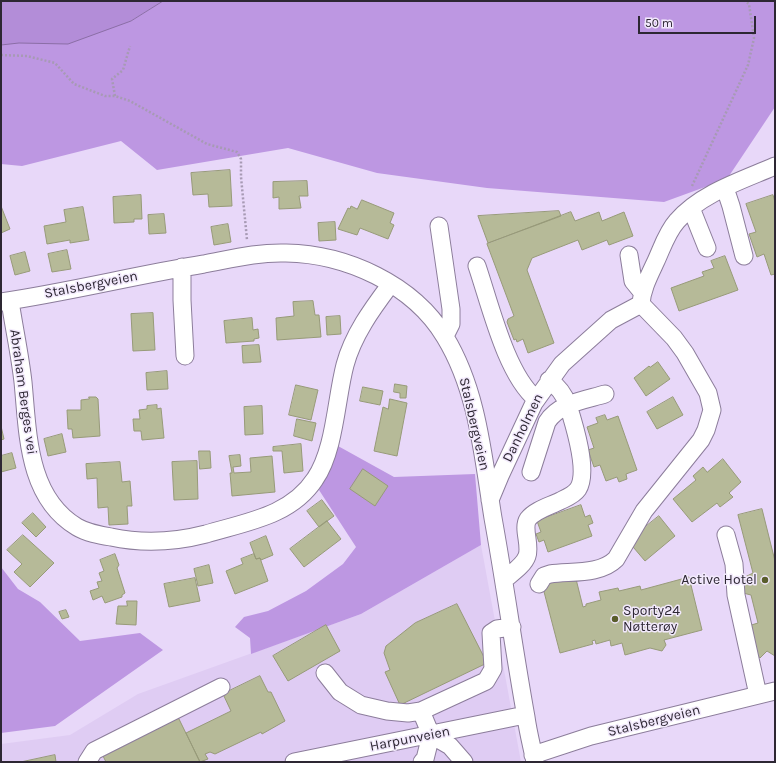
<!DOCTYPE html>
<html>
<head>
<meta charset="utf-8">
<style>
  body { margin:0 }
  #map { position:relative; width:776px; height:763px; overflow:hidden; background:#e8d8f9; font-family:Karla,sans-serif }
  canvas { display:block }
  .frame { position:absolute; inset:0; border:2px solid #2d2733; pointer-events:none }
  .scale { position:absolute; left:638px; top:16px; width:118px; height:18px; box-sizing:border-box; border:2px solid #2d2733; border-top:0; padding-left:5px; font-size:12px; line-height:14px; white-space:nowrap; color:#2d2733; -webkit-text-stroke:3px #f2e9fc; paint-order:stroke }
</style>
</head>
<body>
<div id="map">
<canvas width="776" height="763"></canvas>
<div class="frame"></div>
<div class="scale">50 m</div>
</div>
<script>
const c = document.querySelector('canvas').getContext('2d');
c.lineJoin = 'round';
function fillPath(path, color) { c.fillStyle = color; c.fill(path, 'evenodd'); }
function trace(path, color, width, dash) { c.strokeStyle = color; c.lineWidth = width; c.lineCap = dash ? 'butt' : 'round'; c.setLineDash(dash || []); c.stroke(path); }
function drawText(font, color, halo, rows, align = 'center') {
  c.font = font + ' Karla,sans-serif'; c.lineWidth = 3; c.setLineDash([]); c.textBaseline = 'middle'; c.strokeStyle = halo; c.fillStyle = color; for (const [text, x, y, turn = 0] of rows) {
    c.save(); c.translate(x, y); c.rotate((+turn || 0) * Math.PI / 180); c.textAlign = isNaN(turn) ? turn : align; if (halo) c.strokeText(text, 0, 0); c.fillText(text, 0, 0); c.restore();
  }
}
const built = new Path2D(`
  M481 545 521 762H1V744L70 735 138 694 361 614Z`);
const forest = new Path2D(`
  M163 1H775V107L727 179 664 202 487 188 377 173 288 148 157 170 121 141 22 166 1 164V45L131 21Z
  M338 446 394 477 475 474 481 545 361 614 251 654 250 638 235 627 244 617 268 611 306 591 343 564 356 547 319 490Z
  M1 567 18 589 40 602 80 641 140 633 163 650 55 726 1 733Z`);
const water = new Path2D(`
  M1 1H163L131 21 68 44 19 43 1 45Z`);
const building = new Path2D(`
  M230 170 232 206 209 207 208 194 193 195 191 173Z
  M307 181 308 196H299L301 208 279 209V197L273 198V182Z
  M141 195 142 219H134V222L114 223 113 197Z
  M773 195 775 202V274L771 275 764 254 757 257 749 234 756 232 746 204Z
  M362 200 394 213 390 223 394 225 388 239 360 228 357 235 338 229 348 208 350 209 351 206 357 209Z
  M1 206 10 229 1 233Z
  M83 207 89 240 70 243V240L47 244 44 226 66 222 64 210Z
  M559 211 561 216 488 243 478 216Z
  M571 212 575 221 599 212 602 221 624 212 633 236 609 245 607 240 582 250 578 240 532 258 527 270 554 343 528 353 523 339 517 342 516 339 514 340 507 322 508 319 514 316 487 244Z
  M164 214 166 233 149 234 148 215Z
  M335 222 336 240 319 241 318 223Z
  M228 224 231 242 214 245 211 227Z
  M67 250 71 269 52 272 48 254Z
  M25 252 30 271 15 275 10 256Z
  M725 256 738 290 679 311 671 288 704 276 702 272 714 268 711 261Z
  M313 301 315 315H319L321 337 277 340 276 318 294 316 293 302Z
  M153 313 155 350 133 351 131 314Z
  M340 316 341 334 327 335 326 317Z
  M252 318 253 330 258 329 259 338 254 339V341L226 343 224 321Z
  M259 345 261 362 243 363 242 346Z
  M658 362 670 379 646 396 634 378 649 366 650 367Z
  M167 371 168 389 147 390 146 373Z
  M395 384 407 386 406 398H400V393L394 392Z
  M296 385 318 390 311 420 289 415Z
  M363 387 383 391 380 405 360 401Z
  M89 397H96L98 399 100 436 73 438 72 429H68L67 410H81V400L89 399Z
  M673 397 683 415 657 429 647 412Z
  M390 399 407 403 397 456 374 451 383 407 388 409Z
  M157 405V409L161 408 164 438 142 440 141 431H134L133 419H140L139 410 147 409V406Z
  M262 406 263 434 245 435 244 407Z
  M605 415 607 420 618 416 637 470 626 474 627 479 619 482 617 477 606 481 600 465 594 467 588 450 594 448 587 427 598 423 596 418Z
  M297 419 316 423 312 441 294 436Z
  M1 426 4 439 1 440Z
  M62 434 66 452 48 456 44 439Z
  M301 444 303 471 284 473 282 451H273V447Z
  M199 451H210L211 468 200 469Z
  M12 453 16 468 1 472V456Z
  M240 455 241 466 233 467 234 473 251 472 250 458 272 456 275 492 232 496 230 473H232L229 456Z
  M723 459 741 482 729 493 733 497 720 507 717 503 692 522 673 499 696 480 693 476 703 467 707 472Z
  M197 461 198 499 174 500 172 462Z
  M120 462 122 482 130 481 132 506H127L128 524 109 525 108 507 98 508 97 478 87 479 86 464Z
  M363 469 388 486 375 506 350 489Z
  M322 500 334 516 319 527 307 511Z
  M581 505 585 517 590 515 593 523 588 525 592 536 548 552 544 540 539 542 536 534 541 532 537 521Z
  M762 509 775 561V656L767 651 760 658 756 653 748 626 758 623 751 595 743 593 741 579 753 573 738 515Z
  M33 513 46 527 36 537 22 523Z
  M659 516 675 536 645 561 628 541Z
  M327 521 341 539 304 567 290 549Z
  M23 535 54 563 30 587 14 572 22 564 7 550Z
  M266 536 273 555 261 560 260 558 256 559 250 543Z
  M115 554 119 565 117 568 125 593 122 595V597L105 603 102 596 93 600 90 591 99 588 97 582 102 581 99 573 104 571 100 560Z
  M254 554 256 559 260 558 268 581 235 594 226 571 243 564 241 559Z
  M209 565 213 583 198 586 194 569Z
  M575 575 583 607 586 606V604L601 600 599 592 618 588 619 591 640 586 641 590 689 577 702 630 664 640 666 645 662 651 650 648 625 655 622 643 611 646 610 640 596 644 595 640 592 641 593 644 560 653 542 584Z
  M195 578 200 601 169 607 164 584Z
  M127 601H137L136 625 116 624 118 606H127Z
  M457 604 487 663 400 705 385 672 390 670 384 653 386 646 415 623Z
  M66 610 69 617 62 619 59 612Z
  M326 625 340 651 288 681 273 656Z
  M260 676 268 692H271L285 721 262 734 261 732 215 754 210 752 205 754 208 759 200 762 186 733 231 711 223 694Z
  M178 717 200 762H106L102 754Z
  M55 755 56 762H21Z`);
const path = new Path2D(`
  M1 55 27 56 55 63 74 84 105 96H115L130 101 207 144 237 152 241 159V177L247 240
  M115 96 112 79 123 70 130 46
  M692 186 748 65 754 38 749 4 745 1`);
const minor = new Path2D(`
  M725 188 731 206 744 256
  M691 208 707 248
  M439 226 451 309V324L445 336
  M629 255 633 281 642 292
  M477 266C490 304 506 374 536 399
  M182 267V300L185 356
  M10 301C14 328 20 355 23 382 28 433 27 497 77 527 87 533 99 535 111 537 143 544 175 542 206 534 246 522 291 516 315 479 335 450 336 399 345 365 353 335 372 309 390 285
  M1 302C69 292 136 275 204 264 231 259 258 252 286 253 346 254 413 284 445 337 478 391 483 457 493 518 505 584 514 651 526 717 528 732 532 747 535 762
  M641 304C642 289 649 276 656 261 662 248 667 232 677 221 701 193 743 180 775 166
  M531 472 547 422C559 403 585 400 605 394
  M490 500 500 476 534 403 562 364 611 320 641 304 674 338 685 353 708 393 712 410 706 430 701 440 644 511 616 559C600 575 571 571 550 574L544 576 539 584
  M726 535 734 564 736 595 758 695
  M504 580C512 573 524 565 527 556 531 545 522 528 528 519 535 510 550 506 560 501 566 498 574 495 578 489 589 472 574 424 568 405 564 394 559 387 549 380
  M325 673 340 692 361 705 387 711 408 713 421 711 486 681 493 669 491 633 497 629 512 627
  M421 711 431 735 425 759 422 762
  M431 735 450 746 464 762
  M533 755 591 736 775 691
  M87 762 94 751 221 687
  M294 762 525 715`);
const markers = [
  [765,580,4,"#595d2b"],
  [615,619,4,"#595d2b"]
];
const streetNames = [
  ["Stalsbergveien",91,285,-11],
  ["Abraham Berges vei",23,392,82],
  ["Stalsbergveien",474,424,77],
  ["Danholmen",523,428,-64],
  ["Stalsbergveien",654,721,-14],
  ["Harpunveien",410,739,-11]
];
const poiNames = [
  ["Active Hotel",757,580],
  ["Sporty24",623,611,"left"],
  ["Nøtterøy",623,627,"left"]
];
fillPath(built, '#dfccf3');
fillPath(forest, '#bd97e2');
fillPath(water, '#b38dd8');
trace(water, '#8b6ea6', 1);
fillPath(building, '#b6ba98');
trace(building, '#979a79', 1);
trace(minor, '#8c7d9b', 19);
trace(path, '#a79ab4', 2.5, [2, 2]);
trace(minor, '#fff', 17);
for (const [x, y, r, color] of markers) { const dot = new Path2D(); dot.arc(x, y, r, 0, 2 * Math.PI); c.fillStyle = color; c.fill(dot); trace(dot, '#f2e9fc', 1.5); }
drawText('14px', '#2d2733', '#f2e9fc', streetNames);
drawText('14px', '#2d2733', '#f2e9fc', poiNames, 'right');
</script>
</body>
</html>
